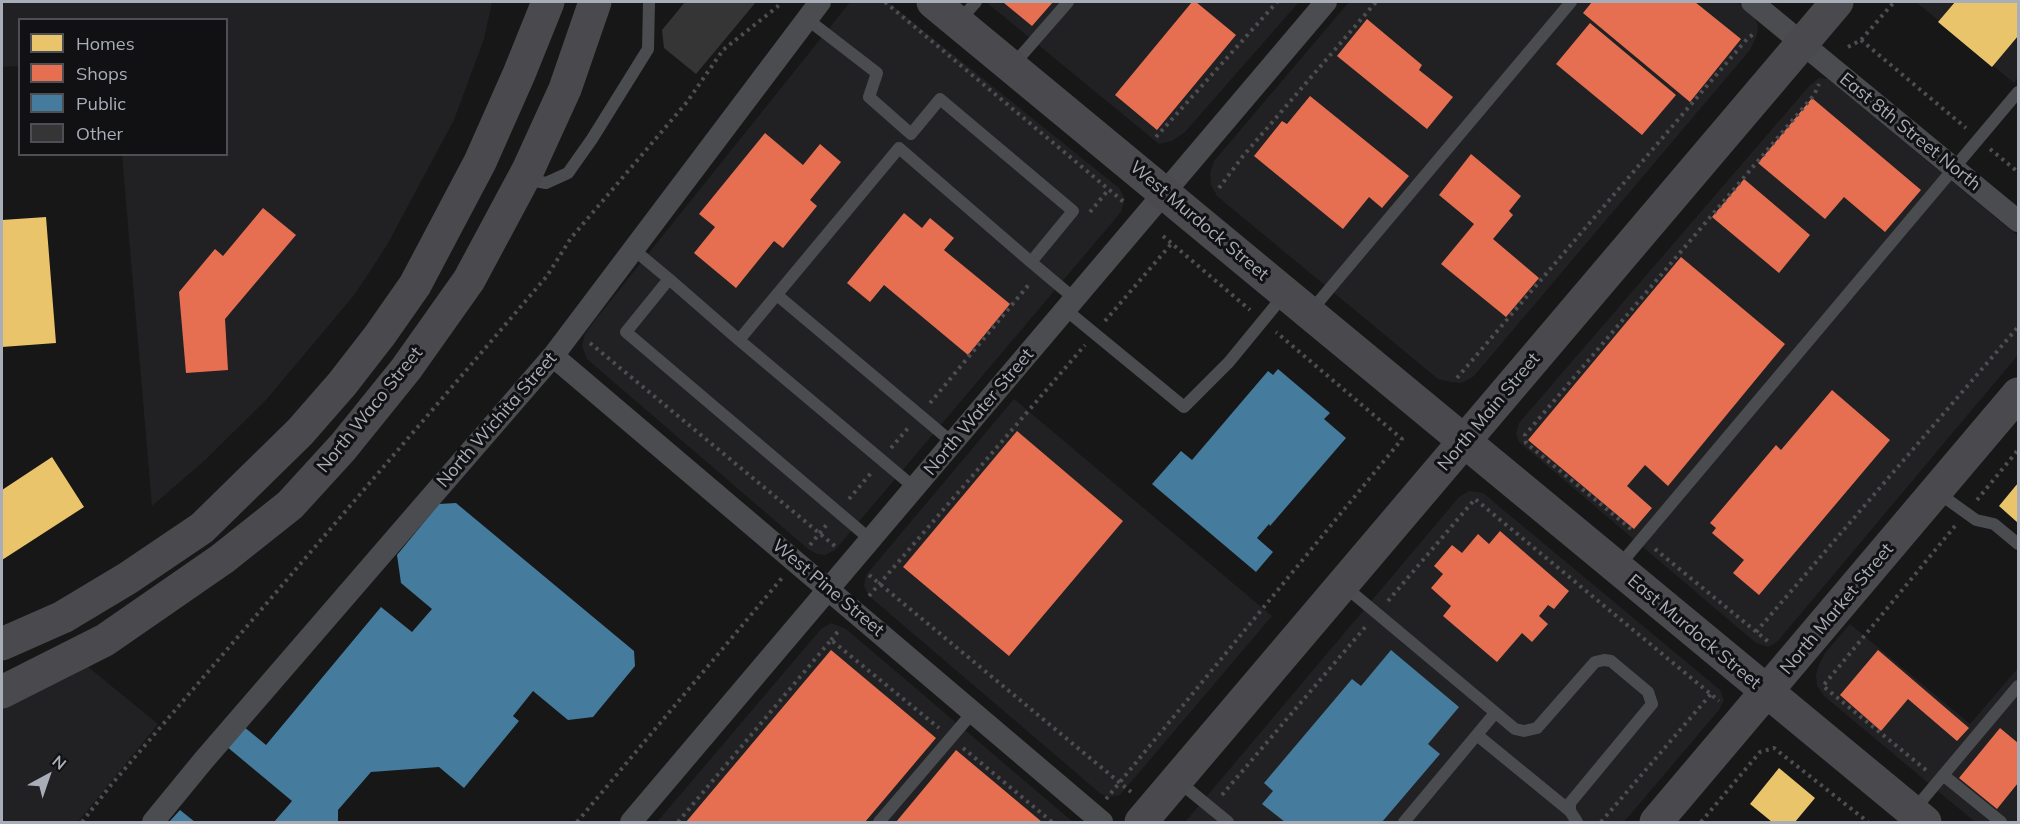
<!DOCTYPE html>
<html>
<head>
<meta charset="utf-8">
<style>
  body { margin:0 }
  #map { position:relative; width:2020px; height:824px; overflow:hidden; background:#171717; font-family:Mulish,sans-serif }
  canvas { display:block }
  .frame { position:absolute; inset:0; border:3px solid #a8adb8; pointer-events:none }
  .legend { position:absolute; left:18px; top:18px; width:210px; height:138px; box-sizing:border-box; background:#111113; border:2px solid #4d4f55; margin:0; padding:8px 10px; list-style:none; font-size:18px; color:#a8adb8 }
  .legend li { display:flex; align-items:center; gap:12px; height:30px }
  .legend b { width:30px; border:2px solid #4d4f55 }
  .north { position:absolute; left:18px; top:746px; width:60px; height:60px; -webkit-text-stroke:4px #111113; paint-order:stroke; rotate:40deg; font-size:16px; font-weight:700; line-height:24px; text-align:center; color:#a8adb8 }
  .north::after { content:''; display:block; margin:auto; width:21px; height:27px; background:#a8adb8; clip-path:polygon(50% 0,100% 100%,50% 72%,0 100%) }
</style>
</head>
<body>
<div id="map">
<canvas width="2020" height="824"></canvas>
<div class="frame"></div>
<ul class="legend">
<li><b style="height:16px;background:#e9c46a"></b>Homes</li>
<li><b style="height:16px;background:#e76f51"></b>Shops</li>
<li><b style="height:16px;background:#457b9d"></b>Public</li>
<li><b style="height:16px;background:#353536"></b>Other</li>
</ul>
<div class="north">N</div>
</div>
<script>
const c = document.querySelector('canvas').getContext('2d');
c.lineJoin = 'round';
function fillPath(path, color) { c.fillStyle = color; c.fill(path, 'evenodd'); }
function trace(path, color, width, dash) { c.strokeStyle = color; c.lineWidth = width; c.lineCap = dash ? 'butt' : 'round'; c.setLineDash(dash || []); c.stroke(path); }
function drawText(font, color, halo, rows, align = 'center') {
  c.font = font + ' Mulish,sans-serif'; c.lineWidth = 6; c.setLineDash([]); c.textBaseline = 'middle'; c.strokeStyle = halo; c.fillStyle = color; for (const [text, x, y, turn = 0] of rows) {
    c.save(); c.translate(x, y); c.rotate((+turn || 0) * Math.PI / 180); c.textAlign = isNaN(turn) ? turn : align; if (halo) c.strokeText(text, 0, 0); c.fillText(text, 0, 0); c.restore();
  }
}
const built = new Path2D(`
  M2 2H492L484 39 454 120 387 245 355 294 266 400 204 461 152 506 122 155 226 154V20H20L19 66 2 67Z
  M850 2H888L1119 188 1125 199 1121 212 835 550 825 555 817 554 808 549 587 359 582 346 585 334 595 320Z
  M986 2H1299L1185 132 1172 141 1159 144Z
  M1349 2H1737L1753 15 1758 25 1757 35 1750 50 1474 376 1462 383 1451 382 1438 379 1217 196 1211 185 1210 173 1214 161Z
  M1916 2H2018V77L2014 83Z
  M1819 78 1828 79 2018 236V355L1777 642 1768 647 1756 643 1519 442 1516 434 1519 423 1810 85Z
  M1014 399 1272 616 1120 795 1109 797 1101 794 869 596 864 586 866 575Z
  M1469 491 1483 493 1720 690 1724 700 1719 710 1624 822H1185L1459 497Z
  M831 623 846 629 1073 822H657L821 629Z
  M1850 624 1970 724 2018 668V822H1975L1824 696 1817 686 1816 675 1819 665 1825 653Z
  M87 666 158 724 78 822H2V706Z`);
const homes = new Path2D(`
  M1955 2H2018V36L1992 67 1938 22Z
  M46 217 56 343 2 347V220Z
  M52 457 84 507 2 560V490Z
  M2018 483V523L1999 506Z
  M1779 768 1815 798 1795 822H1772L1750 804Z`);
const shops = new Path2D(`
  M1005 2H1053L1032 26 1004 3Z
  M1192 2H1196L1236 35 1157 130 1115 95Z
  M1592 2H1695L1741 39 1690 102 1583 13Z
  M1367 19 1422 65 1419 70 1453 97 1427 129 1337 56Z
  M1590 23 1676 95 1642 135 1556 64Z
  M1310 96 1409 176 1382 208 1369 197 1343 229 1254 156 1282 121 1287 124Z
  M1812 98 1921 190 1885 232 1844 197 1825 219 1758 163Z
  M765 133 803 165 820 144 841 162 810 200 817 206 783 248 774 241 736 288 694 253 715 227 699 214Z
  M1471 154 1521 196 1509 211 1513 215 1493 239 1539 278 1506 317 1441 264 1474 224 1439 195Z
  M1744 179 1810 235 1779 273 1712 217Z
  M263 208 296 235 225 319 228 370 186 373 179 292 215 249 223 256Z
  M904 213 922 228 930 218 954 238 944 250 1010 304 968 355 884 285 870 302 847 283Z
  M1681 257 1785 344 1668 486 1645 465 1627 486 1652 508 1634 529 1528 440Z
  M1832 390 1890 440 1759 595 1733 573 1744 560 1712 533 1716 528 1710 523 1776 445 1781 450Z
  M1017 431 1123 521 1009 656 903 567Z
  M1500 531 1569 591 1554 609 1548 605 1539 616 1548 624 1532 642 1522 633 1497 662 1443 616 1451 606 1431 588 1443 574 1434 566 1452 545 1462 553 1478 534 1489 544Z
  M831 650 936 738 865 822H686Z
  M1878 650 1969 728 1957 741 1908 699 1881 731 1840 695Z
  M2000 728 2018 743V783L1997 809 1959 778Z
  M956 750 1042 822H896Z`);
const public = new Path2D(`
  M1278 369 1330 413 1324 419 1346 438 1270 526 1269 524 1257 538 1273 552 1256 572 1152 484 1181 451 1192 460 1268 371 1273 375Z
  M456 503 634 651 635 666 593 717 568 720 533 691 513 716 519 721 464 788 439 767 371 772 338 810V822H274L292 801 226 746 243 726 266 745 381 607 412 632 432 609 401 583 397 555 439 504Z
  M1391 650 1459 707 1428 744 1440 754 1382 822H1285L1262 804 1273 791 1264 783 1352 679 1361 686Z
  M180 810 195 822H169Z`);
const building = new Path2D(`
  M685 2H756L696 74 664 48 662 30Z`);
const path = new Path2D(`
  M885 2 1125 203
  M1861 40 1966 128
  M1848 47 1861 40 1894 2
  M1156 137 1277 2
  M1990 149 2018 172
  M1219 188 1243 156 1376 2
  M1090 212 1109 189
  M1163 236 1250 310
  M1105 321 1172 243
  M590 343 836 547
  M1457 378 1747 39 1756 32
  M930 403 1031 282
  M891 448 909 427
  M849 499 871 473
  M1977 500 2018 450
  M1631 529 1526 443 1525 435 1814 95 1819 84
  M810 545 828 523
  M1655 549 1770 643
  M869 575 1131 792
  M869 596 1085 345
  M1388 601 1475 499 1719 701
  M1756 632 2018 327
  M831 640 840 629
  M963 748 1052 822
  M1926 770 1823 686 1955 526
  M1222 795 1367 625
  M1106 799 1402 439 1276 332
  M82 822 111 785 547 276 571 238 687 102 723 50 777 7 781 2
  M577 822 782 578
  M678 822 831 640 939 728
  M1601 822 1711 694
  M1701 822 1760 752 1774 748 1868 822`);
const lane = new Path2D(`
  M807 19 877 73 869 97 911 134 940 99 1073 211 1031 262 899 148 739 340 669 279 626 332 871 540
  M959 21 976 2
  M1013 65 1068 2
  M525 179 546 183 568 173 592 139 648 49 649 2
  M633 249 669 279
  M1031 262 1075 299
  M777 295 953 443
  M1066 310 1184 407 1229 362 1284 295
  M1310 312 1571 2
  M739 340 915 488
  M1937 492 1976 520 1994 524 2018 544
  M1618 567 2018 92
  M1343 585 1515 729 1524 731 1537 728 1595 662 1604 660 1611 661 1648 692 1652 704 1570 803V811L1577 822
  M1477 735 1570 811
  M1943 775 2001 822
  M1178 781 1228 822
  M1913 811 2018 686
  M879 822 973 712
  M1404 822 1495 713`);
const street = new Path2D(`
  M1752 2 2018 221
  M553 356 1102 822
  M153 822 203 761 553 356 820 2
  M631 822 1326 2`);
const secondary = new Path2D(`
  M933 2 1925 822
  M2 644 63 617 128 578 202 528 300 432 342 384 380 335 415 285 480 162 519 74 548 2
  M2 692 105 640 222 559 290 505 343 447 406 369 469 280 528 170 565 89 595 2
  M1141 822 1837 2
  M1656 822 2018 394`);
const streetNames = [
  ["East 8th Street North",1910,132,39],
  ["West Murdock Street",1199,221,40],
  ["North Waco Street",370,410,-51],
  ["North Water Street",979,412,-50],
  ["North Main Street",1489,412,-50],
  ["North Wichita Street",497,420,-49],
  ["West Pine Street",828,588,40],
  ["North Market Street",1837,609,-50],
  ["East Murdock Street",1694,632,40]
];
fillPath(built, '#212123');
fillPath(homes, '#e9c46a');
fillPath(shops, '#e76f51');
fillPath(public, '#457b9d');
fillPath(building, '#353536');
trace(path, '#4d4e52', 4, [3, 4.5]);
trace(lane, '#4b4c50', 12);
trace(street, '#4b4c50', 22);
trace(secondary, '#4a4a4e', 33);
drawText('18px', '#a8adb8', '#111113', streetNames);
</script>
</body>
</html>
